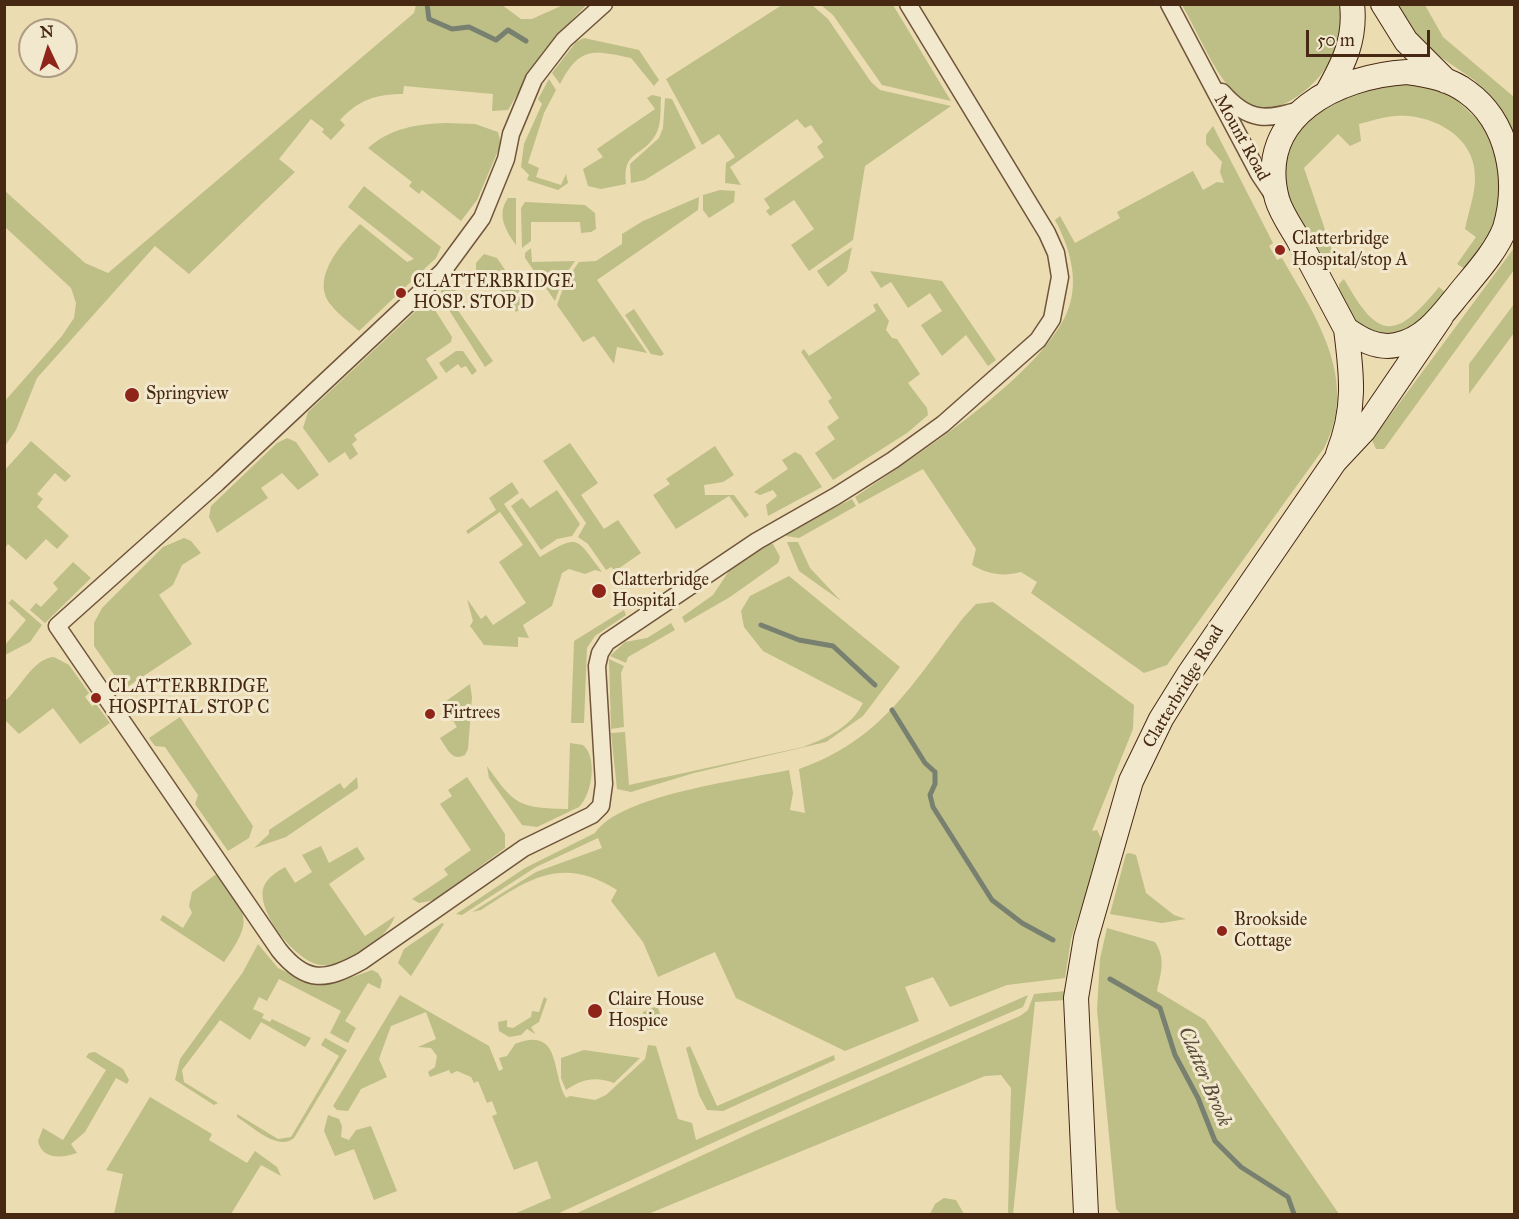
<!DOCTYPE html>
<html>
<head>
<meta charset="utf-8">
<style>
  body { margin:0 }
  #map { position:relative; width:1519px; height:1219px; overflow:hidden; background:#ebdcb2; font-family:"IM FELL Great Primer",serif }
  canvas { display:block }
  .frame { position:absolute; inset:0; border:6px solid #472813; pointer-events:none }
  .north { position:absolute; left:18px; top:18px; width:60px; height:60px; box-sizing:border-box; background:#f2e8cd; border:2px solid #ae9b83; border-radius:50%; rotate:356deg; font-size:16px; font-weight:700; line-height:24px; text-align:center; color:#472813 }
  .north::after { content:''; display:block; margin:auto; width:21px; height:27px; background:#8f2418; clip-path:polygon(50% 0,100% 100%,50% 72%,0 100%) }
  .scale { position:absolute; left:1306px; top:30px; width:124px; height:27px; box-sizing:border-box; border:3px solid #472813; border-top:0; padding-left:8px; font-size:18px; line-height:21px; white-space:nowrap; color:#472813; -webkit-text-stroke:4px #f2e8cd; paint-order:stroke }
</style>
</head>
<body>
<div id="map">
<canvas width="1519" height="1219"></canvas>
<div class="frame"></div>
<div class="north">N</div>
<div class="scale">50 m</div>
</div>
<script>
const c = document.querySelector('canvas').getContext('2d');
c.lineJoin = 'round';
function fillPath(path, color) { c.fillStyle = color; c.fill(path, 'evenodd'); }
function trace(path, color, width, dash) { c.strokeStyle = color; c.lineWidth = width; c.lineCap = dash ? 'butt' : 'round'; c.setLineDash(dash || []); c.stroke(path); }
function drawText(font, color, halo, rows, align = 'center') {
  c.font = font + ' "IM FELL Great Primer",serif'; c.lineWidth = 6; c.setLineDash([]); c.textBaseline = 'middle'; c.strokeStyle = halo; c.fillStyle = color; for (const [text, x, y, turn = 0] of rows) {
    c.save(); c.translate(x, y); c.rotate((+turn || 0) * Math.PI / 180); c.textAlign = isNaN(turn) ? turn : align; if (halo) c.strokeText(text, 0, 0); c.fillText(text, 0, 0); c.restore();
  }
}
const green = new Path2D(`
  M416 5H502L521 19H532L563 5H586L542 53 508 110 492 111 493 94 404 86 403 94C377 94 358 100 340 120L345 125 331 140 322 132 324 129 311 119 279 159 295 172 189 274 155 246 37 378 16 430 5 446 4 402 62 336 74 318 76 303 71 288 5 227V191L85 263 108 273 414 13Z
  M782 5H812L828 19 871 82 880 90 951 106 865 166 853 240 809 271 791 245 814 229 794 200 770 216 766 211 770 208 764 199 824 157 817 147 823 142 811 125 805 128 797 119 730 167 741 185 725 183 726 163 735 157 719 134 702 145 666 79Z
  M821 5H893L951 101 882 85 833 15Z
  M1182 5H1338C1351 44 1319 88 1284 104 1273 109 1261 113 1249 106 1221 90 1199 34 1182 5Z
  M1395 5H1425L1443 37 1514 97V136L1498 106 1474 80 1416 40Z
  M584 38 639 50 659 80 654 86 631 58C593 50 580 46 560 84L552 73 576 42Z
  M549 79 556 90 544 113 528 163 539 168 536 177 561 185 566 174 568 183 558 190 527 180 529 175 521 167 524 144 542 104 538 99Z
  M1414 82 1451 95 1482 124 1495 144 1503 186 1493 229 1465 269 1457 264 1476 237 1465 229C1468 213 1475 195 1475 179 1477 137 1432 113 1395 116 1382 117 1371 121 1359 124L1361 141 1350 146 1338 134 1304 168 1334 256 1317 252 1285 193V153L1294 134 1309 117 1368 86Z
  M652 95 661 97C660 109 662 123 656 134 643 158 622 149 626 184L601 189 588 186 583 169 603 157 597 149 655 109 647 98Z
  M665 98 672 99 696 148 645 180 631 183 630 164 659 138 663 128Z
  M446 123 475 124 498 132 501 144 477 200 461 221 422 190 419 194 409 186 412 182 368 148C391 128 417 124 446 123Z
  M1213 126 1273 243 1269 246 1277 260 1282 258C1315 316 1360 380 1324 448L1167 665 1144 673 1031 593 1037 582 1021 572C1002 577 988 574 972 565L976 549 923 469 859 504 855 497C913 458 1047 372 1069 307 1079 278 1069 246 1055 220L1060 216 1075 243 1120 218 1117 212 1193 171 1203 190 1217 182 1224 183 1220 172 1222 162 1206 144V135Z
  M364 186 441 247 436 258 359 331C350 323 339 315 331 305 309 278 343 243 360 224L407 262 414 259 348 207Z
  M720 190 735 191 734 202 709 218 703 210V195Z
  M699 197 698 210 597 280 647 353 617 347 614 364 594 336 583 342 557 305 566 280 579 262 596 261 622 244V234L643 221Z
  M508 198H516V245C506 231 496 215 508 198Z
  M525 202 585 205 595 213 596 229 591 232 581 233 580 222H531V241L522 248 521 208Z
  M852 247 847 271 828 287 817 271Z
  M531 248 532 262 575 261 563 278 555 301 525 258V253Z
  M1514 248V270L1384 449H1376L1372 440Z
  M484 254 497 258 528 304 516 312 486 270 476 276V263Z
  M870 271 942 281 996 360 988 366 966 335 942 356 921 325 942 311 930 293 908 308 891 282 881 288Z
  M1344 279C1378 339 1394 342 1439 287L1446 293 1419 328 1384 339 1357 324 1339 290V284Z
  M449 285 459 288 448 296 493 361 485 367 442 299 441 290Z
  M877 303 889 321 886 330 892 338 897 339 920 374 908 383 927 408 928 415 907 433 833 480 815 453 835 439 827 427 839 418 828 401 832 398 801 352 804 349 809 356 876 311 873 305Z
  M1514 304V333L1469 394V364Z
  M427 306 435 310 452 337 451 342 426 359 438 378 354 435 357 440 352 444 358 454 350 460 345 452 329 463 303 428 308 412 420 307Z
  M634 309 664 354 661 356 651 354 625 315Z
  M456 351H463L477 371 472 375 466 366 461 368 458 364 446 373 439 363Z
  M287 438 296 442 319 475 298 490 282 473 261 488 268 498 217 533 209 517 211 506 277 443Z
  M31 441 71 476 65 482 55 473 37 494 43 499 37 507 69 536 57 549 46 539 26 560 8 544 5 548 4 471Z
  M570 443 598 483 581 495 604 529 618 520 641 553 615 571 611 567 606 570 588 544 578 537 586 523 543 461Z
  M715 446 734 475 723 482 704 485 705 495H734L749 515 745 518 729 496 676 529 653 495 670 484 666 479Z
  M795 452 801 455 822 487 768 516 766 505 777 496 773 490 760 495 754 492 788 469 782 460Z
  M512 482 519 493 504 504 540 557C579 534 575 536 602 572L595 570 585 574 569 569 562 573 552 606 523 625 529 638 518 637V647L484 645 470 626 473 621 467 599 481 619 486 615 493 625 526 603 499 562 523 545 500 512 468 534 466 531 496 510 489 498Z
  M557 490 580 524 572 536 557 539 541 550 511 506 522 498 530 508Z
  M852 499 856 506 799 538 786 536 790 530Z
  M184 538 191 541 201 553 182 565 173 585 159 595 192 644 124 689 94 646V623L102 608 163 547Z
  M787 542H798L810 568 841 601 799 571Z
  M768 543 773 544 780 557 778 563 730 597 685 623 682 617 713 595 731 568Z
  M73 562 91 578 45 623 30 610 36 603 41 607 58 589 53 583Z
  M789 576 900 667 863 716 826 742 694 773 631 792 617 789 611 733 625 732 629 785 803 747C827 738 851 727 863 703L763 651 744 627 741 611 750 596Z
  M4 599 9 603 12 599 42 625 30 642 5 655V645L26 620Z
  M993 602 1134 705 1133 729 1092 831 1097 830 1103 842 1071 939 1065 978 1007 985 950 1007 933 977 905 987 919 1021 845 1051 736 998 715 952 658 977 643 942 611 901 617 890C562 855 528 879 481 910L472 912 536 872 602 848 598 838 536 867 462 915 456 914 525 868 595 833C620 795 742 780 789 770L793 793 790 810 805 813 799 769C882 740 912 684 963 618L976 604Z
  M624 610 626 615 595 636 587 648 584 723H571L574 641Z
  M671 623 675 630 628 657 626 663 610 656 625 642 647 638Z
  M54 657 69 665 89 693 85 697 92 706 96 704 110 723 80 744 53 708 19 734 5 720V701C20 689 33 658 54 657Z
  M609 659 624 666 621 673 624 727 611 729Z
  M470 684 472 697 468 749 465 755C451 762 447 748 440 738L457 727 442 704Z
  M180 717 253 826 249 838 228 851 195 804 198 795 165 747 155 746 149 738Z
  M570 743 583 745C598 758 592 794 579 807L537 827 522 825 489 778 487 766C515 806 520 808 568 809Z
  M357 777 358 788 286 837 254 848 269 834V830L340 783 344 789Z
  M467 777 505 834V848L435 900 419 903 412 899 448 875 444 869 471 850 440 804 452 796 448 790Z
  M321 846 329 863 357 847 365 859 329 884 365 936 395 916C389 932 377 940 364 949 351 957 337 967 321 965 297 963 254 910 264 886 268 877 277 872 285 867L295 883 312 872 302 855Z
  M1130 853 1136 855 1146 893 1174 915 1186 919 1162 923 1110 914 1126 854Z
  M215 875 221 876C247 916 254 920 224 962L160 920 163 915 183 928 192 913 189 906 192 892Z
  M442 923 444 924 411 976 398 963 404 949Z
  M1107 928 1155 942C1166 959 1161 972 1157 991L1205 1020 1339 1214H1121L1116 1209 1097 1010 1100 959Z
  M258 944 278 968 304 980 339 982 372 970 378 973 382 980 380 989 368 983 345 1021 356 1028 348 1043 330 1033 341 1011 279 979 267 1001 259 997 253 1009 264 1014 262 1018 270 1022 272 1019 311 1038 305 1047 261 1022 250 1040 220 1020 182 1070 184 1082 218 1103 214 1105 175 1080 180 1059 243 972Z
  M1066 991V1000L1035 1002 1013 1214H1008L1011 1088 1001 1075 985 1076 648 1214H575L755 1131 1020 1016 1028 1010 1034 994Z
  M400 995 489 1046 499 1071 503 1069 499 1058 507 1056 515 1044C562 1025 551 1074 566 1098L570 1096 595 1100 606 1095 645 1059 648 1045 656 1046 678 1119 692 1123 696 1140 1028 995 1023 1007 813 1097 557 1214H514L551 1198 537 1161 514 1170 492 1116 497 1114 492 1101 487 1103 478 1081 474 1083 471 1077 457 1071 451 1074 449 1070 430 1077 428 1072 435 1067 437 1056 431 1048 418 1047 436 1039 426 1012 391 1026 379 1059 387 1077 361 1089 348 1111 337 1110 333 1106Z
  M544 997 547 999 539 1022 531 1027 535 1034 527 1029 521 1035 509 1037 499 1031 498 1022 507 1020V1027L513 1028 531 1017 532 1011 539 1012Z
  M657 1006 666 1028 644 1030 643 1012Z
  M325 1038 347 1050 294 1138C278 1152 252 1126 237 1117V1114L278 1139 291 1137 339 1056 321 1045Z
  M690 1046 717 1106 834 1055 835 1060 723 1111 707 1110 699 1095 686 1048Z
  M584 1050 640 1058 614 1083C595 1076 582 1079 566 1090L561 1078V1058Z
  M95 1052 123 1069 129 1080 127 1084 116 1078 85 1132 71 1144 77 1153C62 1158 42 1160 38 1141L43 1128 63 1140 106 1070 86 1057 89 1053Z
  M150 1097 212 1134 209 1140 247 1163 255 1151 277 1167 281 1176 261 1165 231 1214H114L123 1174 106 1170Z
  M328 1115 339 1119 342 1126 341 1137 349 1140 356 1130 371 1126 397 1191 374 1200 354 1149 335 1156 324 1131Z
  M944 1198 956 1200 964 1214H930L935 1204Z`);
const stream = new Path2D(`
  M427 4 429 19 452 29 469 27 496 40 508 30 526 41
  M761 625 799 640 833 646 875 685
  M892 710 925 763 935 772V784L930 795 933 807 992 900 1022 923 1053 940
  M1110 979 1160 1008 1175 1055 1198 1098 1215 1141 1241 1167 1288 1197 1294 1214`);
const minor = new Path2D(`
  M604 4 564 40 534 79 511 134 506 159 482 218 443 271 217 483 57 626 279 950C306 984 326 981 362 961L524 848 592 815 601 806 604 784 597 666 600 653 607 642 757 541 836 496 893 460 943 424 1038 340 1052 319 1060 277 1056 253 1047 233 908 4
  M1169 4 1259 174 1275 198
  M1222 92C1249 123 1267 120 1303 109`);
const secondary = new Path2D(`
  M1383 4 1406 41 1446 81
  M1407 72C1429 75 1450 79 1467 92 1509 122 1519 181 1505 228 1496 252 1474 275 1458 295 1441 316 1424 340 1396 345 1377 349 1360 339 1346 329 1330 299 1314 269 1298 239 1291 227 1281 213 1277 199 1255 115 1339 76 1407 72Z
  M1327 93C1344 63 1356 39 1352 4
  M1338 454C1356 409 1352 375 1346 329
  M1086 1214 1076 998 1086 938 1131 781 1161 719 1189 674 1335 461 1364 430 1441 317`);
const markers = [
  [1280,250,6,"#8f2418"],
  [401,293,6,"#8f2418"],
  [132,395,8,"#8f2418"],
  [599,591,8,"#8f2418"],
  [96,698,6,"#8f2418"],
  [430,714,6,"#8f2418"],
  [1222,931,6,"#8f2418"],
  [595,1011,8,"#8f2418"]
];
const streetNames = [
  ["Mount Road",1241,138,61],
  ["Clatterbridge Road",1184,687,-59]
];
const poiNames = [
  ["Clatterbridge",1292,240],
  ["Hospital/stop A",1292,261],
  ["CLATTERBRIDGE",413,283],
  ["HOSP. STOP D",413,304],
  ["Springview",146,395],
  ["Clatterbridge",612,581],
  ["Hospital",612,602],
  ["CLATTERBRIDGE",108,688],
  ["HOSPITAL STOP C",108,709],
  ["Firtrees",442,714],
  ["Brookside",1234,921],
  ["Cottage",1234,942],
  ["Claire House",608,1001],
  ["Hospice",608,1022]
];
const waterNames = [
  ["Clatter Brook",1204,1077,67]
];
fillPath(green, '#bebe87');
trace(stream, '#788070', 5);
trace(minor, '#70553b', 19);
trace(secondary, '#472813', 26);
trace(minor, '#f2e8cd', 16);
trace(secondary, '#f2e8cd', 24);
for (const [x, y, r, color] of markers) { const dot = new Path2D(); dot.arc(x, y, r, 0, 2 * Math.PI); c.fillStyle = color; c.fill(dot); trace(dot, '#f2e8cd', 2); }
drawText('18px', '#472813', '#f2e8cd', streetNames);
drawText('18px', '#472813', '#f2e8cd', poiNames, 'left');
drawText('italic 20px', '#5b4d3a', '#f2e8cd', waterNames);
</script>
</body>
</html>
